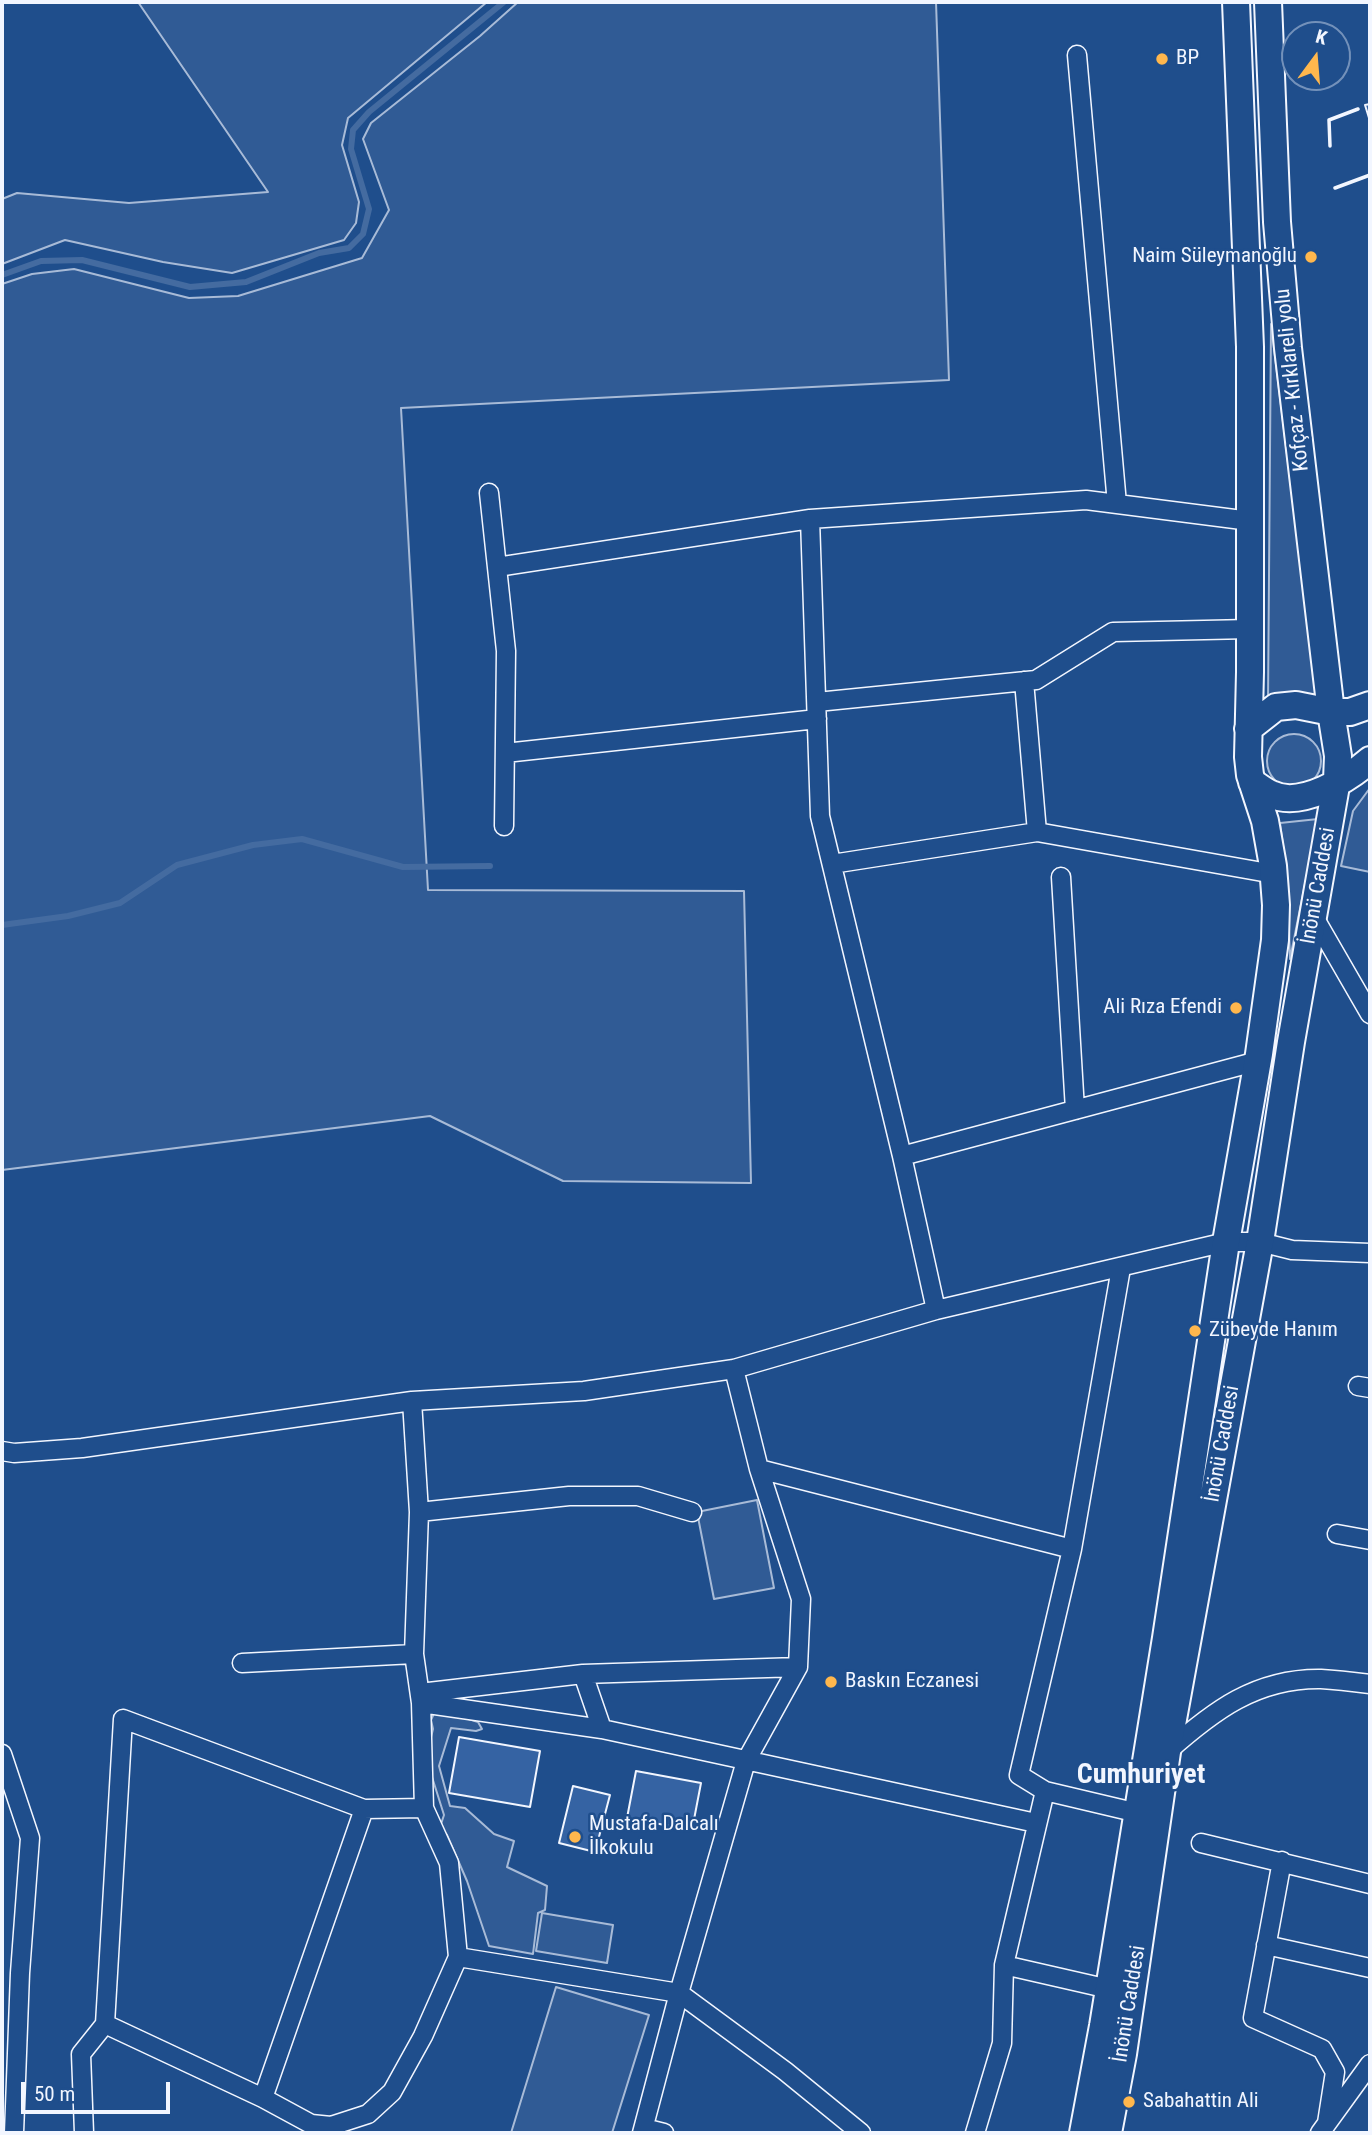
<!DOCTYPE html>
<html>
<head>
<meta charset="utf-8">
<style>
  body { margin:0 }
  #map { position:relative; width:1372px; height:2135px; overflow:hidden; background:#1f4e8c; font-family:"Roboto Condensed",sans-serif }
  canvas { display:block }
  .frame { position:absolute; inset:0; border:4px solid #f2f6ff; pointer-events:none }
  .north { position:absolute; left:1281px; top:21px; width:70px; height:70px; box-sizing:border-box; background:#1f4e8c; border:2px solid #7391ba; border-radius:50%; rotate:16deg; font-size:19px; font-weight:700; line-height:28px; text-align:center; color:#f2f6ff }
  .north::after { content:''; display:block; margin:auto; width:24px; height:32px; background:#ffb74d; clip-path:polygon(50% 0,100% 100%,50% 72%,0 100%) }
  .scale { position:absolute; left:21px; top:2082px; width:149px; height:32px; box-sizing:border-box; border:4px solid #f2f6ff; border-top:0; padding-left:9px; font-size:21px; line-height:24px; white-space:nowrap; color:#f2f6ff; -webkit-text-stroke:5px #1f4e8c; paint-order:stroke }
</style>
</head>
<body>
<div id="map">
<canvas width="1372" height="2135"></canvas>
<div class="frame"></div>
<div class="north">K</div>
<div class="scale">50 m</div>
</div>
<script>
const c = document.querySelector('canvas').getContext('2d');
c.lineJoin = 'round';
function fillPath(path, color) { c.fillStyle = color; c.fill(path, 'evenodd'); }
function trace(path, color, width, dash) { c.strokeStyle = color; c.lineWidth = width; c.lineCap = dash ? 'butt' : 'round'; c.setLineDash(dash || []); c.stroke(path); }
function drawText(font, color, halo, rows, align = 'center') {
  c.font = font + ' "Roboto Condensed",sans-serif'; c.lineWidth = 5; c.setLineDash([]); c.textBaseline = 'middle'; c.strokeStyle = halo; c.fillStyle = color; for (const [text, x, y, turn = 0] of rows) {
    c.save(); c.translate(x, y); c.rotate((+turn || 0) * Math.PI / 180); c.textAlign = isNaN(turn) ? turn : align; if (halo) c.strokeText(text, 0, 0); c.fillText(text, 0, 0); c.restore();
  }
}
const built = new Path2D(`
  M138 2H487L348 118 342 145 359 202 356 223 344 240 232 273 163 262 65 240 2 264V199L17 193 129 203 268 192Z
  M518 2H936L949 380 401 408 428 890 744 891 751 1183 563 1181 430 1116 2 1170V284L32 274 74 269 189 298 238 296 362 258 389 210 363 139 371 123 480 36Z
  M1271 324 1317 700 1268 701Z
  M1267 761a27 27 0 1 1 54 0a27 27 0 1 1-54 0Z
  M1370 788V872L1341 866 1353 811Z
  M1318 819 1290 959 1287 875 1280 823Z
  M757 1500 774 1588 714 1599 697 1512Z
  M436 1709 478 1722 482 1729 476 1731 451 1728 439 1766 450 1806 465 1808 494 1834 514 1841 507 1867 547 1886 545 1910 538 1913 533 1954 489 1946 467 1881 447 1835 440 1827 444 1815 426 1758 433 1729 431 1720Z
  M542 1913 613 1925 607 1963 536 1951Z
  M556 1987 649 2015 612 2133H511Z`);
const stream = new Path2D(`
  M2 275 41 261 82 260 190 287 246 282 319 253 349 248 363 234 369 209 351 149 353 130 369 112 504 2
  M2 925 68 916 120 903 177 865 253 845 302 839 403 867 490 866`);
const building = new Path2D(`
  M1370 104V117L1369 118 1365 105Z
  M459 1737 540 1751 530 1807 449 1793Z
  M636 1771 701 1783 692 1830 627 1818Z
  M573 1786 610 1795 595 1852 559 1843Z`);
const street = new Path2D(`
  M1077 55 1117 504
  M489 493 506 651 504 826
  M810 519 820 816 902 1156 936 1310
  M497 567 810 519 1086 500 1250 521
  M817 702 1036 680 1113 632 1250 629
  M505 753 817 719
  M1037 832 1274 874
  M832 864 1037 832 1024 681
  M1061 877 1075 1110
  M1314 917 1370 1014
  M902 1156 1258 1061
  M734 1369 759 1469 801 1599 798 1667 746 1761 679 1993 785 2071 861 2133
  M1358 1386 1370 1388
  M412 1401 419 1512 414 1654 421 1703 424 1808 449 1863 458 1957 679 1993 642 2133
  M2 1451 14 1453 82 1448 412 1401 584 1391 734 1369 936 1310 1226 1242H1260L1292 1250 1370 1253
  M759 1469 1072 1549
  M419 1512 569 1496H638L692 1512
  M1337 1534 1370 1540
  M242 1663 414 1654
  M583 1674 602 1729
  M420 1693 583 1674 798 1667
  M421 1703 602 1729 1036 1823
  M1167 1752C1213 1711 1256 1678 1321 1679 1337 1680 1354 1682 1370 1684
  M2 1754 30 1838 20 1973 14 2133
  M1045 1791 1138 1813
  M364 1809 263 2098 311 2124 331 2126 368 2114 392 2092 423 2036 458 1957
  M1201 1843 1370 1884
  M1282 1861 1253 2018 1322 2049 1335 2072 1327 2123
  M1266 1945 1370 1968
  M1004 1965 1109 1989
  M263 2098 105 2024 123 1719 364 1809 424 1808
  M644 2128 664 2133
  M84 2133 81 2054 105 2024
  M975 2133 1002 2043 1004 1965 1045 1791 1019 1775 1072 1549 1121 1268
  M1320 2133 1370 2064`);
const secondary = new Path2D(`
  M1248 729 1276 707 1296 705 1331 712H1350L1370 705
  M1252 782C1258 786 1264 791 1271 794 1301 809 1348 779 1370 760
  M1083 2133 1103 2026 1166 1638 1226 1242 1259 1054 1275 940 1276 905 1273 866 1265 821 1250 775 1248 757 1250 672V347L1236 2
  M1108 2133 1123 2054 1167 1752 1260 1242 1291 1042 1337 780 1338 756 1331 712 1288 348 1277 222 1268 2`);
const wall = new Path2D(`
  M1330 146 1329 120 1358 109
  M1335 188 1370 175`);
const markers = [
  [1162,59,7,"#ffb74d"],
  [1311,257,7,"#ffb74d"],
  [1236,1008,7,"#ffb74d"],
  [1195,1331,7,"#ffb74d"],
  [831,1682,7,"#ffb74d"],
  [575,1837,7,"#ffb74d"],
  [1129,2102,7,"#ffb74d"]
];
const poiNames = [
  ["BP",1176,59],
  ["Naim Süleymanoğlu",1297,257,"right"],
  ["Ali Rıza Efendi",1222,1008,"right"],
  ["Zübeyde Hanım",1209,1331],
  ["Baskın Eczanesi",845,1682],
  ["Mustafa Dalcalı",589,1825],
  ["İlkokulu",589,1849],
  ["Sabahattin Ali",1143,2102]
];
const streetNames = [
  ["Kofçaz - Kırklareli yolu",1293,380,-96],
  ["İnönü Caddesi",1319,886,-80],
  ["İnönü Caddesi",1223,1444,-80],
  ["İnönü Caddesi",1130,2004,-81]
];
const districtNames = [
  ["Cumhuriyet",1141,1776]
];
fillPath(built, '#305b95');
trace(built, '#a8bbd7', 2);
trace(stream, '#446ba0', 6);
fillPath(building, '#3563a3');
trace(building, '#f2f6ff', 2);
trace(street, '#f2f6ff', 21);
trace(secondary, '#f2f6ff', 30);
trace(street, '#1f4e8c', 18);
trace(secondary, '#1f4e8c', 26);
trace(wall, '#f2f6ff', 3.5);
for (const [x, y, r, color] of markers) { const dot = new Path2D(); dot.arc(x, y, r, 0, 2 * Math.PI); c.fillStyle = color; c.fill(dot); trace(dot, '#1f4e8c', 2.5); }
drawText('21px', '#f2f6ff', '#1f4e8c', poiNames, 'left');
drawText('21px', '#f2f6ff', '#1f4e8c', streetNames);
drawText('bold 28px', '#f2f6ff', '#1f4e8c', districtNames);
</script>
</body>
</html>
